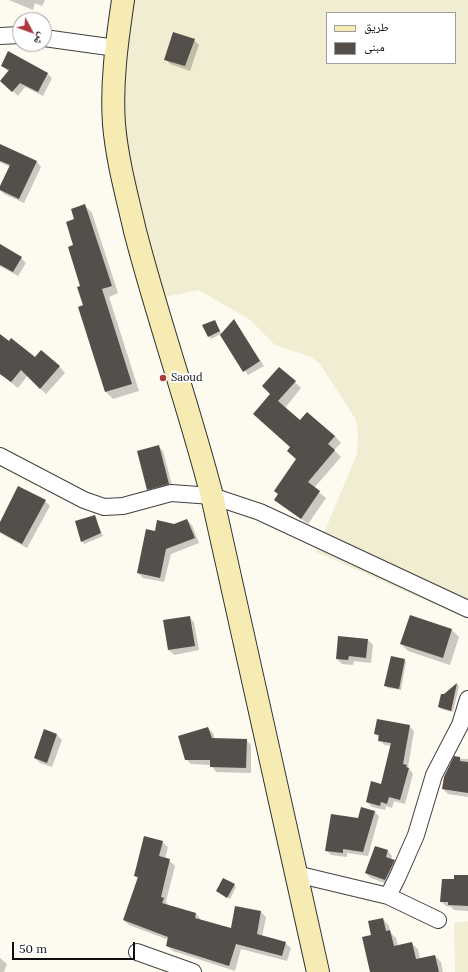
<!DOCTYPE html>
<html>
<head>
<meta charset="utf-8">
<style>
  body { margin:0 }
  #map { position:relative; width:468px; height:972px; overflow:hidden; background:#fdfaf0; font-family:Lora,"Noto Naskh Arabic",serif }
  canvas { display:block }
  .legend { position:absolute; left:326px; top:12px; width:130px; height:52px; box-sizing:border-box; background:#fff; border:1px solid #9f9f9f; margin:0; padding:5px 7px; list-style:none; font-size:12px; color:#0e0e0e }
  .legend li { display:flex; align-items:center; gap:8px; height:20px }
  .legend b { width:20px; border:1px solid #9f9f9f }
  .north { position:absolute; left:12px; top:12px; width:40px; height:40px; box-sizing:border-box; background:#fff; border:1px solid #9f9f9f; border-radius:50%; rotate:131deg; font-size:11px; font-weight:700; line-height:16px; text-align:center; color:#0e0e0e }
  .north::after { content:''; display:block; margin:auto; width:14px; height:18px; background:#ac3741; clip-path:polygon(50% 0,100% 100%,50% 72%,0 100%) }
  .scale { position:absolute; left:12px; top:942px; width:123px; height:18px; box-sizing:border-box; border:2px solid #0e0e0e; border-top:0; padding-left:5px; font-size:12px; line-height:14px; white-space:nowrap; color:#0e0e0e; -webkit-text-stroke:3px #fff; paint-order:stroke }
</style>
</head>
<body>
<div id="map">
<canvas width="468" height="972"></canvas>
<ul class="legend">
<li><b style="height:5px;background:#f5ebb3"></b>طريق</li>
<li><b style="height:11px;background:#554f4b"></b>مبنى</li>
</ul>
<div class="north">ش</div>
<div class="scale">50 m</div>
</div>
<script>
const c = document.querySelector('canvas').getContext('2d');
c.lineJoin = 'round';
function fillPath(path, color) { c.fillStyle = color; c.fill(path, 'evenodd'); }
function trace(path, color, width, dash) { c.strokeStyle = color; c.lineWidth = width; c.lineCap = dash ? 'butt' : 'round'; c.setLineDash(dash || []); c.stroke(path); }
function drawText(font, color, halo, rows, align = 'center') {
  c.font = font + ' Lora,serif'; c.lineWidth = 4; c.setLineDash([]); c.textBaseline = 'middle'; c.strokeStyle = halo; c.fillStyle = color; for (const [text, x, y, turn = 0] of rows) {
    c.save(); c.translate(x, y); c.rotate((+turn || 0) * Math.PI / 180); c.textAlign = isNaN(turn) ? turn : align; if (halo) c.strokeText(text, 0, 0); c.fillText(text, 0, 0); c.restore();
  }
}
const farmland = new Path2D(`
  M125 0H468V619L316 552 357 454 358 435 356 420 320 364 311 357 275 345 250 320 199 290 151 300 115 77ZM327 13H455V63H327Z
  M468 921V972H455L454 923Z`);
const shadow = new Path2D(`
  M9 0H45L42 6 35 3 33 10Z
  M194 40 199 45 190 71 170 64 166 59Z
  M2 66 47 73 52 78 43 96 25 87 18 96 6 85 9 72Z
  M0 145 37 162 41 167 24 203 4 194 0 190 10 167 0 162Z
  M84 205 92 213 118 293 109 297 139 391 113 399 106 392 84 306 75 246Z
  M0 248 21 258 26 263 18 276 0 266Z
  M234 320 264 366 248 375 221 334 211 339 209 336 214 321 222 334Z
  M0 335 35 359 59 366 65 373 46 394 27 376 18 388 0 374Z
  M295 382 301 388 285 408 300 421 335 436 341 443 334 450 341 457 314 488 326 498 308 524 275 500 297 459 291 447 260 420Z
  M158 446 163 451 173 489 153 494 148 489Z
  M45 501 50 506 27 548 0 533V524Z
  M94 516 103 536 84 544 82 541Z
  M187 520 192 525 199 543 171 554 164 582 143 578 138 573 155 532Z
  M189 617 194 622 199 650 174 655 169 650 164 621Z
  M410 617 452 630 459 637 450 665 408 651 401 644Z
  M339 637 368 640 373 645 371 663 354 661 353 665 342 664 337 659Z
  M404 660 406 662 401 690 388 688 385 685Z
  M457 684 459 686 453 712 441 709 439 707 444 695Z
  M409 726 414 731 408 767 413 774 405 804 394 801 392 808 386 806 385 810 372 807 367 802 382 785 392 746 384 745 375 733Z
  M208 728 213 733 215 739 246 740 251 745V773L216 772 211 765 191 764 186 759Z
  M57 735 62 740 52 767 40 763 35 758Z
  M455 758 468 759V797L448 794 443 789Z
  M374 811 379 816 368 856 347 853V857L331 855 326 850 358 819Z
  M162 842 168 847 165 859 169 860 175 866 166 901 168 906 196 914 201 920 232 930 261 912 266 917 262 937 285 943 291 948 287 961 241 949 235 971 173 951 167 946 169 940 129 925 124 920 138 879 135 876Z
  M388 851 392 856 391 860 399 866 390 885 371 878 366 873Z
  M468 876V911L454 910 451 907 446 906 441 901 455 880Z
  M234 885 236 887 230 899 217 891Z
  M383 919 389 926 390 932 396 938 398 946 411 943 418 949 420 959 435 956 441 962 443 972H371L373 935Z
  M0 958 7 964 4 972H0Z`);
const building = new Path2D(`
  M173 32 195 39 185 66 164 60Z
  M8 51 48 73 38 92 20 83 12 92 0 81 9 70 1 66Z
  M0 144 37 161 19 199 0 190V186L10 165 0 161Z
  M85 204 112 286 102 289 132 384 105 392 78 307 83 305 77 287 80 286 68 247 73 245 66 222 74 219 71 209Z
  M0 244 22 257 13 272 0 265Z
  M234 319 260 361 243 372 220 335Z
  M215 320 220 331 208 337 202 325Z
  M0 334 9 341 11 338 35 357 41 350 60 366 40 389 21 370 11 382 0 374Z
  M279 367 296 381 278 401 300 420 307 412 335 436 328 444 335 450 308 482 320 491 301 519 274 500 278 494 274 491 296 459 287 451 290 447 253 414 270 394 262 386Z
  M159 445 169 484 147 490 137 451Z
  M18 486 46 500 22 544 0 532V522Z
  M95 515 101 533 81 542 75 521Z
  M187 519 195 538 166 549 160 578 137 573 146 529 155 531 157 520 174 524Z
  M410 615 452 629 443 658 400 644Z
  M190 616 195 646 168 650 163 620Z
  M338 636 368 639 366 658 349 656 348 660 336 659Z
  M391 656 405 659 399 689 384 686Z
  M457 683 451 711 438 707 441 694H444Z
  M377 719 410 725 403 764 407 765 406 767 409 768 400 800 389 797 387 804 381 802 380 806 366 802 371 781 381 784 391 743 378 741 379 735 374 734Z
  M208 727 212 738 247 739 246 768 210 767V760H185L178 736Z
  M44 729 57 734 47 763 34 758Z
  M454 756 460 757V761L468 762V793L442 789 444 777Z
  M361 807 375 811 363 852 343 849V853L325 851 331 814 358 818Z
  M144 836 163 841 159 856 170 859 161 897 164 898 162 903 196 913 195 918 231 928 235 906 261 911 257 934 286 942 282 956 236 944 229 966 166 946 168 937 123 920 138 877 134 876Z
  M375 846 388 850 386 857 395 860 385 880 365 873Z
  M454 875H468V906L448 905V902H440L442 879H454Z
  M223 878 235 884 227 898 216 891Z
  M383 918 386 931 390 930 394 946 412 942 416 959 435 955 439 972H370L362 937 371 935 368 921Z`);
const minor = new Path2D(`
  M0 36 20 35
  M44 38 116 48
  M0 456 84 500 104 507 123 506 171 493 212 496 260 512 468 609
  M296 874 388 896 398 876 416 835 434 775 460 725 468 699
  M388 896 438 920
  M137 952 193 972`);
const secondary = new Path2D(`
  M123 0C117 41 111 83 114 124 117 160 127 196 135 231 158 320 189 407 212 496L318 972`);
const markers = [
  [163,378,4,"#ac3741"]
];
const poiNames = [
  ["Saoud",171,378]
];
fillPath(farmland, '#f0edd3');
fillPath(shadow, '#0003');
fillPath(building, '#554f4b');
trace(minor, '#414141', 18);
trace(secondary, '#303030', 24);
trace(minor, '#fff', 16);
trace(secondary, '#f5ebb3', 22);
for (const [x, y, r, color] of markers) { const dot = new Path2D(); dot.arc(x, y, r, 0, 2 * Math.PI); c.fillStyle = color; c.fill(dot); trace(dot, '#fff', 1.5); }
drawText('11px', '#0e0e0e', '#fff', poiNames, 'left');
</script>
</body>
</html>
